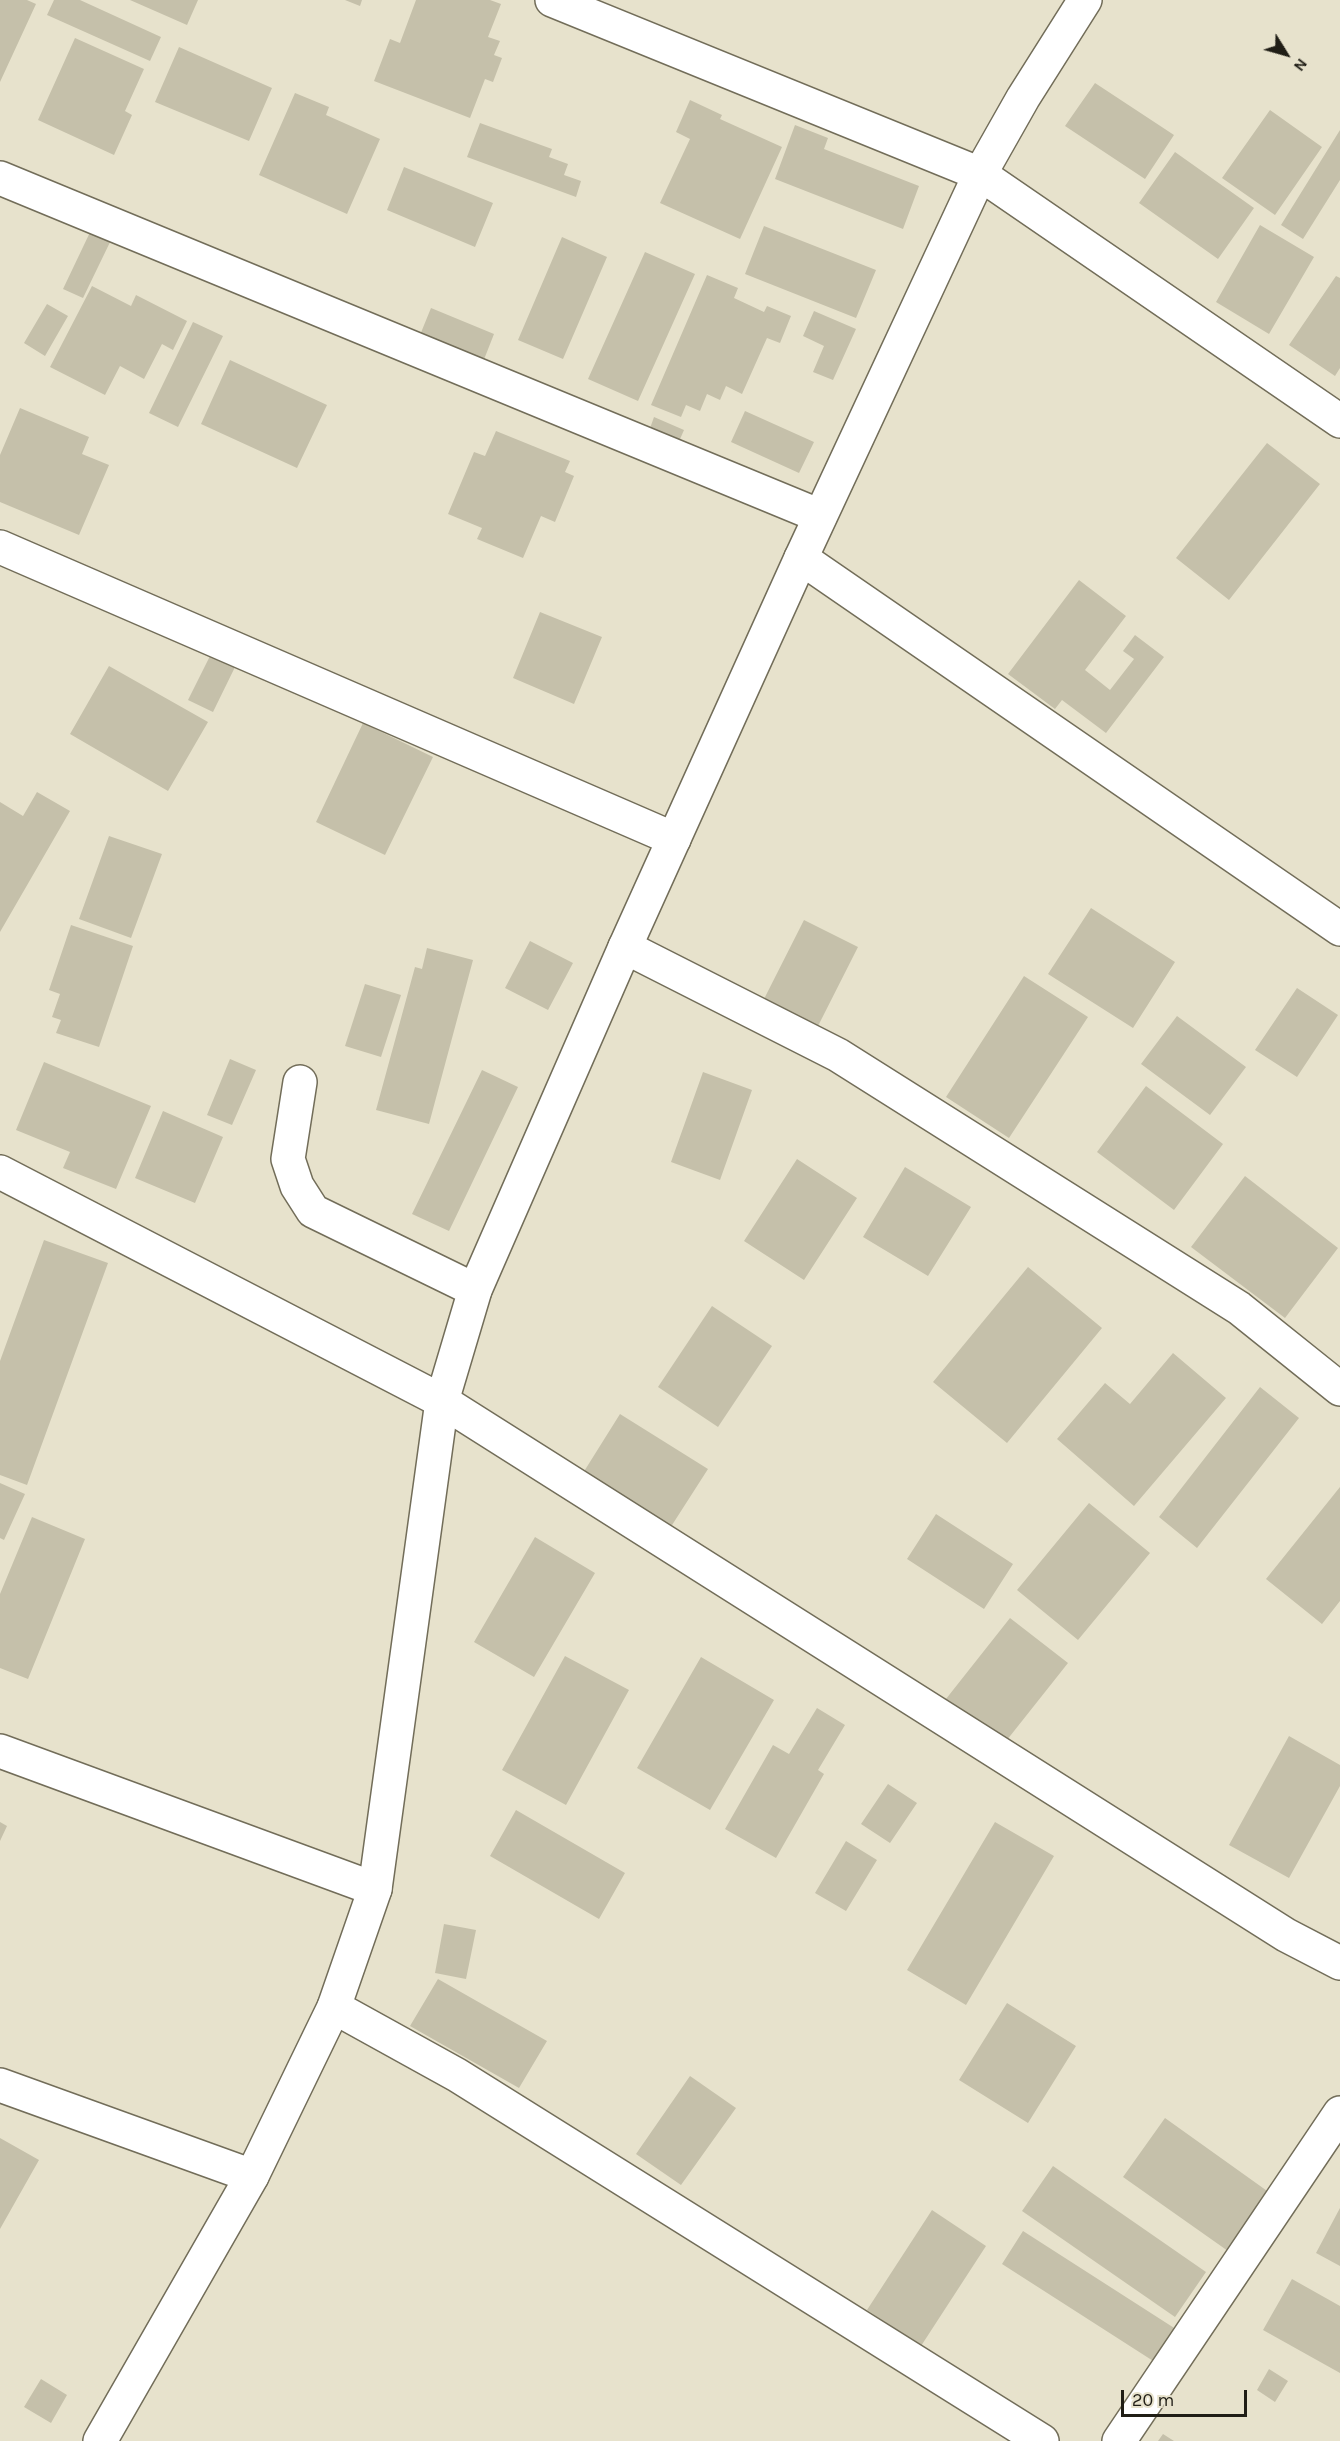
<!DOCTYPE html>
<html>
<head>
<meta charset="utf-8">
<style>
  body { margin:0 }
  #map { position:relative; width:1340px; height:2441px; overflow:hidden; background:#e7e2cc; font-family:Karla,sans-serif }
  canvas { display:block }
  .north { position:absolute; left:1256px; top:24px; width:60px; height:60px; -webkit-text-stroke:4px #e7e2cc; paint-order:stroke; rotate:127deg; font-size:16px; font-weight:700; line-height:24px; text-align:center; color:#201e16 }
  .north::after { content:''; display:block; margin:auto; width:21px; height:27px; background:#201e16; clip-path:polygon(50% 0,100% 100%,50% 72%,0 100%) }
  .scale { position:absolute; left:1121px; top:2390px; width:126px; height:27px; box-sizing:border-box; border:3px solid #201e16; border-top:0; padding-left:8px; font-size:18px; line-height:21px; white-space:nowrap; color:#201e16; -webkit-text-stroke:4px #e7e2cc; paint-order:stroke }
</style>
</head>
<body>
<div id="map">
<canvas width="1340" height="2441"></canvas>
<div class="north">N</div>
<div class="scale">20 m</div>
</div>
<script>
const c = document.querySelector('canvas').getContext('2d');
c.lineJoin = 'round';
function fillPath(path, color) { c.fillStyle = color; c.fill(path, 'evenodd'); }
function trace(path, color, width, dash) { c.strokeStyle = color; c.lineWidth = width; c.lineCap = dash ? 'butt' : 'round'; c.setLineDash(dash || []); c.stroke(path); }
const building = new Path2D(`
  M0 0H27L36 4 0 82Z
  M54 0H80L161 37 150 61 47 15Z
  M130 0H198L187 25Z
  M345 0H362L360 6Z
  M416 0H490L501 4 488 37 500 41 494 55 502 58 493 82 485 79 470 118 374 81 390 39 400 43Z
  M75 38 144 69 125 111 132 115 114 155 38 120Z
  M179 47 272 88 249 141 155 102Z
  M1095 83 1174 135 1145 179 1065 126Z
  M295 93 329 107 326 115 380 139 347 214 259 175Z
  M690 100 722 115 720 119 782 147 740 239 660 203 690 139 676 132Z
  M1270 110 1322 147 1275 215 1222 178Z
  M480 123 552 149 549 157 568 164 564 175 581 181 576 197 467 157Z
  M795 125 828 138 824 149 919 186 903 229 775 179Z
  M1340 130V180L1303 239 1281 225Z
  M1175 152 1254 208 1218 259 1139 203Z
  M404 167 493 203 475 247 387 210Z
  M1260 225 1314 257 1269 334 1216 302Z
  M93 226 113 236 83 298 63 289Z
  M764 226 876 270 856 318 745 274Z
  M562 237 607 257 563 359 518 340Z
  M645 252 695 274 638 401 588 379Z
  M707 275 738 288 734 298 764 312 767 306 791 316 780 343 767 338 742 394 726 386 720 400 707 394 700 411 686 405 681 417 651 405Z
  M1336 276 1340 278V368L1335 376 1289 345Z
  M92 286 131 306 136 295 187 321 173 350 162 344 144 379 120 366 105 395 50 367Z
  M47 304 68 316 45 356 24 343Z
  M431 308 494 334 483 362 420 335Z
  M814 311 856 329 833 380 813 372 824 346 803 336Z
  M193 322 223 336 178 427 149 413Z
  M230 360 327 405 297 468 201 424Z
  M20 408 89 437 82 454 109 465 79 535 0 502V455Z
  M745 411 814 442 799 473 731 442Z
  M654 417 684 430 677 446 648 434Z
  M496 431 570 461 565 472 574 476 555 522 541 516 523 558 477 539 482 528 448 514 474 452 485 456Z
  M1267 443 1320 484 1229 600 1176 558Z
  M1079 580 1126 616 1085 670 1110 690 1134 659 1123 651 1135 635 1164 657 1106 733 1062 700 1055 709 1008 674Z
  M540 612 602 637 574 704 513 678Z
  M211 654 236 665 213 712 188 700Z
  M109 666 208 722 168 791 70 734Z
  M363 723 433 757 385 855 316 822Z
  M37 792 70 811 0 932V802L23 816Z
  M109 836 162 854 131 938 79 919Z
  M1091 908 1175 962 1133 1028 1048 974Z
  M804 920 858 947 817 1028 763 1001Z
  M71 925 133 946 99 1047 56 1033 61 1020 52 1017 60 994 49 990Z
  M530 941 573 963 548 1010 505 988Z
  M427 948 473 960 429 1124 376 1110 415 967 422 969Z
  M1024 976 1088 1017 1009 1138 946 1097Z
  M365 984 401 995 381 1057 345 1046Z
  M1297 988 1338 1015 1297 1077 1255 1050Z
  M1177 1016 1246 1067 1210 1115 1141 1064Z
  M230 1059 256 1070 232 1125 207 1115Z
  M44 1062 151 1106 116 1189 63 1168 70 1152 16 1130Z
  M482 1070 518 1087 449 1231 412 1214Z
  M703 1072 752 1090 720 1180 671 1162Z
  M1146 1086 1223 1144 1174 1210 1097 1152Z
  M163 1111 223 1137 195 1203 135 1178Z
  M797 1159 857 1198 804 1280 744 1241Z
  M905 1167 971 1207 928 1276 863 1237Z
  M1245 1176 1338 1248 1285 1318 1191 1247Z
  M44 1240 108 1263 27 1485 0 1475V1361Z
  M1028 1267 1102 1328 1007 1443 933 1382Z
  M712 1306 772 1346 718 1427 658 1387Z
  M1173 1353 1226 1398 1134 1506 1057 1439 1105 1383 1130 1404Z
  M1260 1387 1299 1418 1197 1548 1159 1517Z
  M620 1414 708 1469 665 1536 578 1481Z
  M0 1483 25 1494 4 1540 0 1538Z
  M1340 1487V1601L1322 1624 1266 1579Z
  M1089 1503 1150 1553 1078 1640 1017 1590Z
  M936 1514 1013 1564 984 1609 907 1559Z
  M32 1517 85 1539 28 1679 0 1668V1594Z
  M535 1537 595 1573 534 1677 474 1642Z
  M1010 1618 1068 1663 999 1750 942 1704Z
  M565 1656 629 1690 566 1805 502 1770Z
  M701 1657 774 1700 710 1810 637 1768Z
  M817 1708 845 1725 818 1770 824 1774 776 1858 725 1829 773 1745 789 1754Z
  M1289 1736 1340 1765V1786L1289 1878 1229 1845Z
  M888 1784 917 1803 890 1843 861 1824Z
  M516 1810 625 1873 599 1919 490 1856Z
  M0 1822 7 1826 0 1841Z
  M995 1822 1054 1856 966 2005 907 1970Z
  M846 1841 877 1860 846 1911 815 1893Z
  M444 1924 476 1930 466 1979 435 1973Z
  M438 1979 547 2041 519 2088 410 2026Z
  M1007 2003 1076 2046 1028 2123 959 2080Z
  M690 2076 736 2108 681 2185 636 2154Z
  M1165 2118 1270 2193 1228 2251 1123 2177Z
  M0 2138 39 2160 0 2229Z
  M1053 2166 1206 2272 1175 2317 1022 2211Z
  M1340 2208V2266L1316 2253Z
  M932 2210 986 2246 921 2346 867 2310Z
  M1023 2231 1182 2333 1161 2366 1002 2264Z
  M1292 2279 1340 2306V2373L1263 2330Z
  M1269 2369 1288 2381 1275 2402 1257 2390Z
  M41 2379 67 2395 51 2423 24 2407Z
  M1163 2434 1174 2441H1158Z`);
const minor = new Path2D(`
  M552 0 980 174 1340 421
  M0 178 820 516
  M0 547 674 839
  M801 558 1340 929
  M625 947 838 1055 1239 1308 1340 1389
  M300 1082 288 1159 297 1186 313 1211 475 1290
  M0 1172 442 1401 1286 1935 1340 1963
  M0 1751 375 1889
  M334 2007 457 2075 1042 2441
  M0 2085 252 2176
  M1119 2441 1340 2113`);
const tertiary = new Path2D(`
  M100 2441 252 2176 334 2007 375 1889 442 1401 475 1290 625 947 801 558 980 174 1023 98 1085 0`);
fillPath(building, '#c5c0aa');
trace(minor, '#726d59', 36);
trace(tertiary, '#726d59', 36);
trace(minor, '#fff', 33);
trace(tertiary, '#fff', 33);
</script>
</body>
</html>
